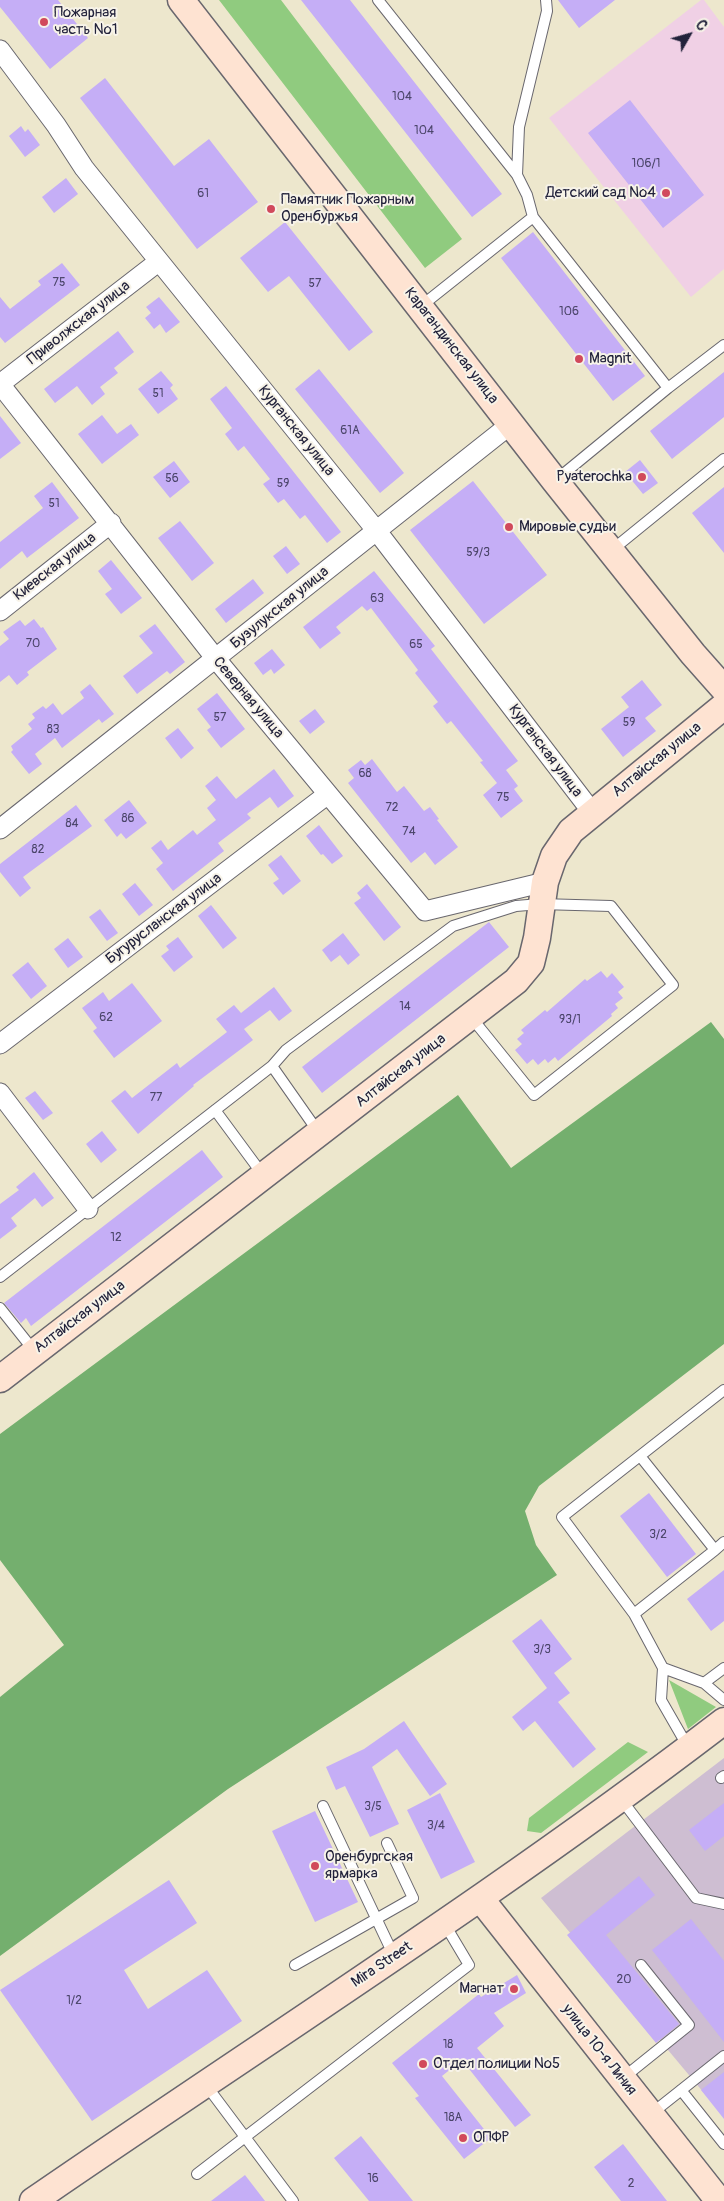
<!DOCTYPE html>
<html>
<head>
<meta charset="utf-8">
<style>
  body { margin:0 }
  #map { position:relative; width:724px; height:2201px; overflow:hidden; background:#ede7cd; font-family:Pangolin,sans-serif }
  canvas { display:block }
  .north { position:absolute; left:664px; top:10px; width:50px; height:50px; -webkit-text-stroke:4px #f7f3e8; paint-order:stroke; rotate:52deg; font-size:14px; font-weight:700; line-height:20px; text-align:center; color:#22223b }
  .north::after { content:''; display:block; margin:auto; width:18px; height:22px; background:#22223b; clip-path:polygon(50% 0,100% 100%,50% 72%,0 100%) }
</style>
</head>
<body>
<div id="map">
<canvas width="724" height="2201"></canvas>
<div class="north">С</div>
</div>
<script>
const c = document.querySelector('canvas').getContext('2d');
c.lineJoin = 'round';
function fillPath(path, color) { c.fillStyle = color; c.fill(path, 'evenodd'); }
function trace(path, color, width, dash) { c.strokeStyle = color; c.lineWidth = width; c.lineCap = dash ? 'butt' : 'round'; c.setLineDash(dash || []); c.stroke(path); }
function drawText(font, color, halo, rows, align = 'center') {
  c.font = font + ' Pangolin,sans-serif'; c.lineWidth = 4; c.setLineDash([]); c.textBaseline = 'middle'; c.strokeStyle = halo; c.fillStyle = color; for (const [text, x, y, turn = 0] of rows) {
    c.save(); c.translate(x, y); c.rotate((+turn || 0) * Math.PI / 180); c.textAlign = isNaN(turn) ? turn : align; if (halo) c.strokeText(text, 0, 0); c.fillText(text, 0, 0); c.restore();
  }
}
const built = new Path2D(`
  M701 0H704L724 27V269L691 297 549 118Z`);
const industrial = new Path2D(`
  M724 1758V2117L541 1898Z`);
const green = new Path2D(`
  M219 0H281L462 239 425 268Z
  M669 1680 716 1707 688 1729Z
  M628 1742 648 1752 541 1833 527 1831 529 1818Z`);
const forest = new Path2D(`
  M711 1022 724 1039V1344L539 1486 525 1511 536 1545 557 1575 228 1789 0 1956V1697L64 1645 0 1560V1434L458 1095 511 1168Z`);
const building = new Path2D(`
  M0 0H58L88 38 50 69 0 7Z
  M301 0H350L502 194 472 217Z
  M558 0H615L579 28Z
  M105 78 174 166 209 139 258 202 197 249 80 98Z
  M630 100 704 195 663 228 588 133Z
  M21 126 25 132 28 129 40 145 25 157 9 136Z
  M66 178 78 194 54 213 42 197Z
  M285 222 373 332 349 351 289 276 268 292 240 258Z
  M533 232 645 376 613 401 501 258Z
  M62 263 80 285 5 343 0 337V297L10 309 41 285 38 281Z
  M159 297 180 322 166 333 160 324 154 329 145 318 151 313 146 307Z
  M118 331 134 352 114 368 118 373 100 387 105 394 92 405 77 386 55 403 44 389Z
  M319 369 404 473 380 493 295 389Z
  M161 371 173 385 170 388 178 399 158 414 138 389Z
  M724 372V417L672 459 650 431Z
  M226 386 341 532 327 543 305 515 300 519 284 499 278 503 263 484 270 479 244 446 238 451 225 434 232 428 210 399Z
  M102 415 117 434 131 424 139 435 102 464 78 434Z
  M0 416 21 443 0 459Z
  M640 460 658 483 643 494 625 472Z
  M174 461 190 482 170 498 153 477Z
  M473 481 547 575 484 624 410 530Z
  M52 482 79 518 27 558 22 551 0 569V542L43 508 34 496Z
  M724 487V553L692 513Z
  M180 521 214 563 192 581 158 538Z
  M286 546 300 564 287 574 273 556Z
  M111 560 142 598 121 614 105 594 112 589 98 571Z
  M374 571 435 646 431 649 518 761 506 770 518 786 514 789 523 801 501 818 483 795 497 783 480 762 483 761 451 721 447 724 433 706 438 702 415 673 418 670 371 608 367 611 362 606 336 627 341 633 320 649 303 627Z
  M253 579 264 593 226 623 215 609Z
  M34 619 41 628 43 627 57 649 27 672 29 675 17 685 9 675 0 682V646L9 639 3 632 20 620 25 626Z
  M155 624 185 662 170 674 167 671 137 694 123 676 153 653 139 636Z
  M272 649 285 665 274 674 271 669 263 675 254 663Z
  M642 680 662 705 645 718 656 731 623 757 601 729 629 707 621 697Z
  M90 684 114 714 102 723 99 719 62 748 55 738 35 754 42 764 29 774 11 752 13 750 11 746 32 729 28 724 35 718 32 714 43 706 46 709 53 703 62 715 84 698 80 692Z
  M217 693 245 729 221 748 207 730 211 727 197 709Z
  M315 709 325 722 310 734 299 721Z
  M178 728 194 748 181 759 165 738Z
  M372 759 397 792 404 786 424 811 430 807 439 819 437 820 458 847 435 865 425 852 411 863 348 783 354 778 348 770 361 760 365 765Z
  M274 769 294 796 278 808 270 797 247 814 251 818 218 843 224 851 173 891 156 869 163 863 151 848 161 840 168 850 193 830 197 835 216 820 207 808 216 800 205 786 217 776 236 799Z
  M129 800 147 823 126 839 121 833 117 837 104 820Z
  M76 805 92 826 23 877 31 888 20 897 0 872V864Z
  M319 825 343 856 332 864 323 854 321 855 306 836Z
  M281 855 301 881 283 895 273 883 279 879 268 865Z
  M135 883 153 905 139 916 122 894Z
  M367 884 401 927 384 941 354 903 361 898 357 893Z
  M211 905 237 938 223 949 198 916Z
  M100 909 118 933 107 941 89 917Z
  M489 922 509 947 322 1093 302 1067Z
  M343 933 360 955 348 965 340 955 331 962 322 950Z
  M178 937 193 957 174 972 161 956 169 950 166 946Z
  M68 938 83 957 68 968 54 949Z
  M28 962 47 986 31 999 12 975Z
  M601 971 607 978 612 973 624 987 618 992 623 998 615 1004 618 1008 611 1014 612 1016 558 1061 555 1057 548 1063 545 1059 538 1065 533 1059 527 1064 515 1050 522 1044 517 1039 524 1033 521 1030 545 1010 547 1012 585 979 587 981Z
  M132 983 162 1021 114 1058 93 1031 97 1028 82 1008 103 992 109 1001Z
  M274 987 292 1011 279 1021 270 1010 244 1029 253 1040 193 1085 194 1086 138 1134 111 1101 125 1090 132 1098 177 1063 180 1068 227 1032 216 1019 234 1005 241 1013Z
  M35 1091 53 1113 43 1120 25 1098Z
  M102 1131 117 1150 101 1163 86 1144Z
  M202 1150 223 1177 31 1326 26 1318 21 1323 4 1303Z
  M34 1172 54 1198 42 1207 35 1198 11 1218 17 1226 0 1239V1204L19 1190 16 1187Z
  M649 1493 696 1554 667 1577 620 1516Z
  M724 1570V1621L711 1631 687 1599Z
  M541 1619 572 1659 554 1673 570 1693 558 1702 596 1749 573 1768 535 1721 523 1731 512 1717 547 1688 512 1641Z
  M404 1721 447 1784 430 1796 397 1749 372 1767 399 1824 370 1837 345 1786 336 1790 326 1767 364 1749Z
  M440 1793 475 1862 441 1879 407 1810Z
  M724 1803V1836L705 1851 689 1830Z
  M315 1811 358 1902 315 1922 272 1831Z
  M639 1876 655 1895 606 1935 679 2024 656 2043 567 1935Z
  M169 1880 197 1923 124 1970 148 2009 207 1970 242 2021 92 2121 0 1990Z
  M691 1919 724 1961V2042L652 1950Z
  M517 1975 526 1993 494 2013 504 2026 477 2048 531 2115 515 2127 462 2060 442 2076 491 2138 464 2159 415 2098 419 2096 392 2063 479 1994 481 1997Z
  M724 2072V2119L701 2090Z
  M361 2136 413 2201H369L334 2158Z
  M623 2144 667 2201H621L594 2167Z
  M245 2175 265 2201H211Z`);
const lane = new Path2D(`
  M378 0 517 175 527 195 533 217 668 388 556 480
  M517 175 519 127 547 11 546 0
  M420 307 533 217
  M668 388 724 345
  M612 550 724 459
  M215 1110 263 1175
  M319 1133 272 1066 286 1050 453 926 516 906 540 904 611 906 673 985 534 1095 471 1017
  M0 1277 272 1066
  M0 1308 35 1352
  M715 1550 724 1542
  M634 1614 715 1550 640 1456
  M663 1668 634 1614 562 1517 724 1390
  M704 1683 724 1668
  M688 1747 661 1700 663 1668 704 1683 724 1700
  M721 1778 724 1776
  M621 1799 696 1898 724 1904
  M323 1806 394 1956
  M295 1965 413 1898 387 1843
  M623 2078 689 2025 641 1965
  M206 2085 293 2201
  M681 2090 724 2144
  M651 2114 724 2056
  M197 2174 469 1965 444 1923`);
const street = new Path2D(`
  M0 50 56 125 84 168 376 530 592 812
  M158 262 0 384 216 659 425 911 545 882
  M0 611 111 523
  M0 829 511 424
  M0 1044 328 794
  M0 1093 88 1209`);
const secondary = new Path2D(`
  M181 0 555 481 693 654 724 689
  M0 1379 516 981 531 963 537 938 545 882 554 856 571 831 724 706
  M480 1898 719 2201
  M33 2201C264 2042 501 1892 724 1721`);
const markers = [
  [44,22,5,"#d1495b"],
  [666,193,5,"#d1495b"],
  [271,209,5,"#d1495b"],
  [579,359,5,"#d1495b"],
  [642,477,5,"#d1495b"],
  [509,527,5,"#d1495b"],
  [315,1866,5,"#d1495b"],
  [514,1989,5,"#d1495b"],
  [423,2064,5,"#d1495b"],
  [463,2138,5,"#d1495b"]
];
const numberNames = [
  ["104",402,97],
  ["104",424,131],
  ["106/1",646,164],
  ["61",203,194],
  ["75",59,283],
  ["57",315,284],
  ["106",569,312],
  ["51",158,394],
  ["61А",350,431],
  ["56",172,479],
  ["59",283,484],
  ["51",54,504],
  ["59/3",478,553],
  ["63",377,599],
  ["70",33,644],
  ["65",416,645],
  ["57",220,718],
  ["59",629,723],
  ["83",53,730],
  ["68",365,774],
  ["75",503,798],
  ["72",392,808],
  ["86",128,819],
  ["84",72,824],
  ["74",409,832],
  ["82",38,850],
  ["14",405,1007],
  ["62",106,1018],
  ["93/1",570,1020],
  ["77",156,1098],
  ["12",116,1238],
  ["3/2",658,1535],
  ["3/3",542,1650],
  ["3/5",373,1807],
  ["3/4",436,1826],
  ["20",624,1980],
  ["1/2",74,2001],
  ["18",448,2045],
  ["18А",453,2118],
  ["16",373,2179],
  ["2",631,2184]
];
const poiNames = [
  ["Пожарная",54,13],
  ["часть №1",54,30],
  ["Детский сад №4",656,193,"right"],
  ["Памятник Пожарным",281,200],
  ["Оренбуржья",281,217],
  ["Magnit",589,359],
  ["Pyaterochka",632,477,"right"],
  ["Мировые судьи",519,527],
  ["Оренбургская",325,1857],
  ["ярмарка",325,1874],
  ["Магнат",504,1989,"right"],
  ["Отдел полиции №5",433,2064],
  ["ОПФР",473,2138]
];
const streetNames = [
  ["Приволжская улица",79,323,-38],
  ["Карагандинская улица",451,346,52],
  ["Курганская улица",296,431,51],
  ["Киевская улица",55,567,-38],
  ["Бузулукская улица",280,608,-39],
  ["Северная улица",248,698,50],
  ["Курганская улица",545,751,53],
  ["Алтайская улица",657,760,-39],
  ["Бугурусланская улица",164,919,-37],
  ["Алтайская улица",401,1071,-38],
  ["Алтайская улица",80,1317,-37],
  ["Mira Street",382,1965,-34],
  ["улица 10-я Линия",599,2050,52]
];
fillPath(built, '#f0d0e5');
fillPath(industrial, '#cebed2');
fillPath(green, '#90cb7f');
fillPath(forest, '#74af6e');
fillPath(building, '#c5aef6');
trace(lane, '#69676e', 12);
trace(street, '#69676e', 21);
trace(secondary, '#69676e', 29);
trace(lane, '#fff', 10);
trace(street, '#fff', 19);
trace(secondary, '#fee3d2', 26);
for (const [x, y, r, color] of markers) { const dot = new Path2D(); dot.arc(x, y, r, 0, 2 * Math.PI); c.fillStyle = color; c.fill(dot); trace(dot, '#f7f3e8', 2); }
drawText('12px', '#4b456a', null, numberNames);
drawText('15px', '#22223b', '#f7f3e8', poiNames, 'left');
drawText('15px', '#22223b', '#f7f3e8', streetNames);
</script>
</body>
</html>
